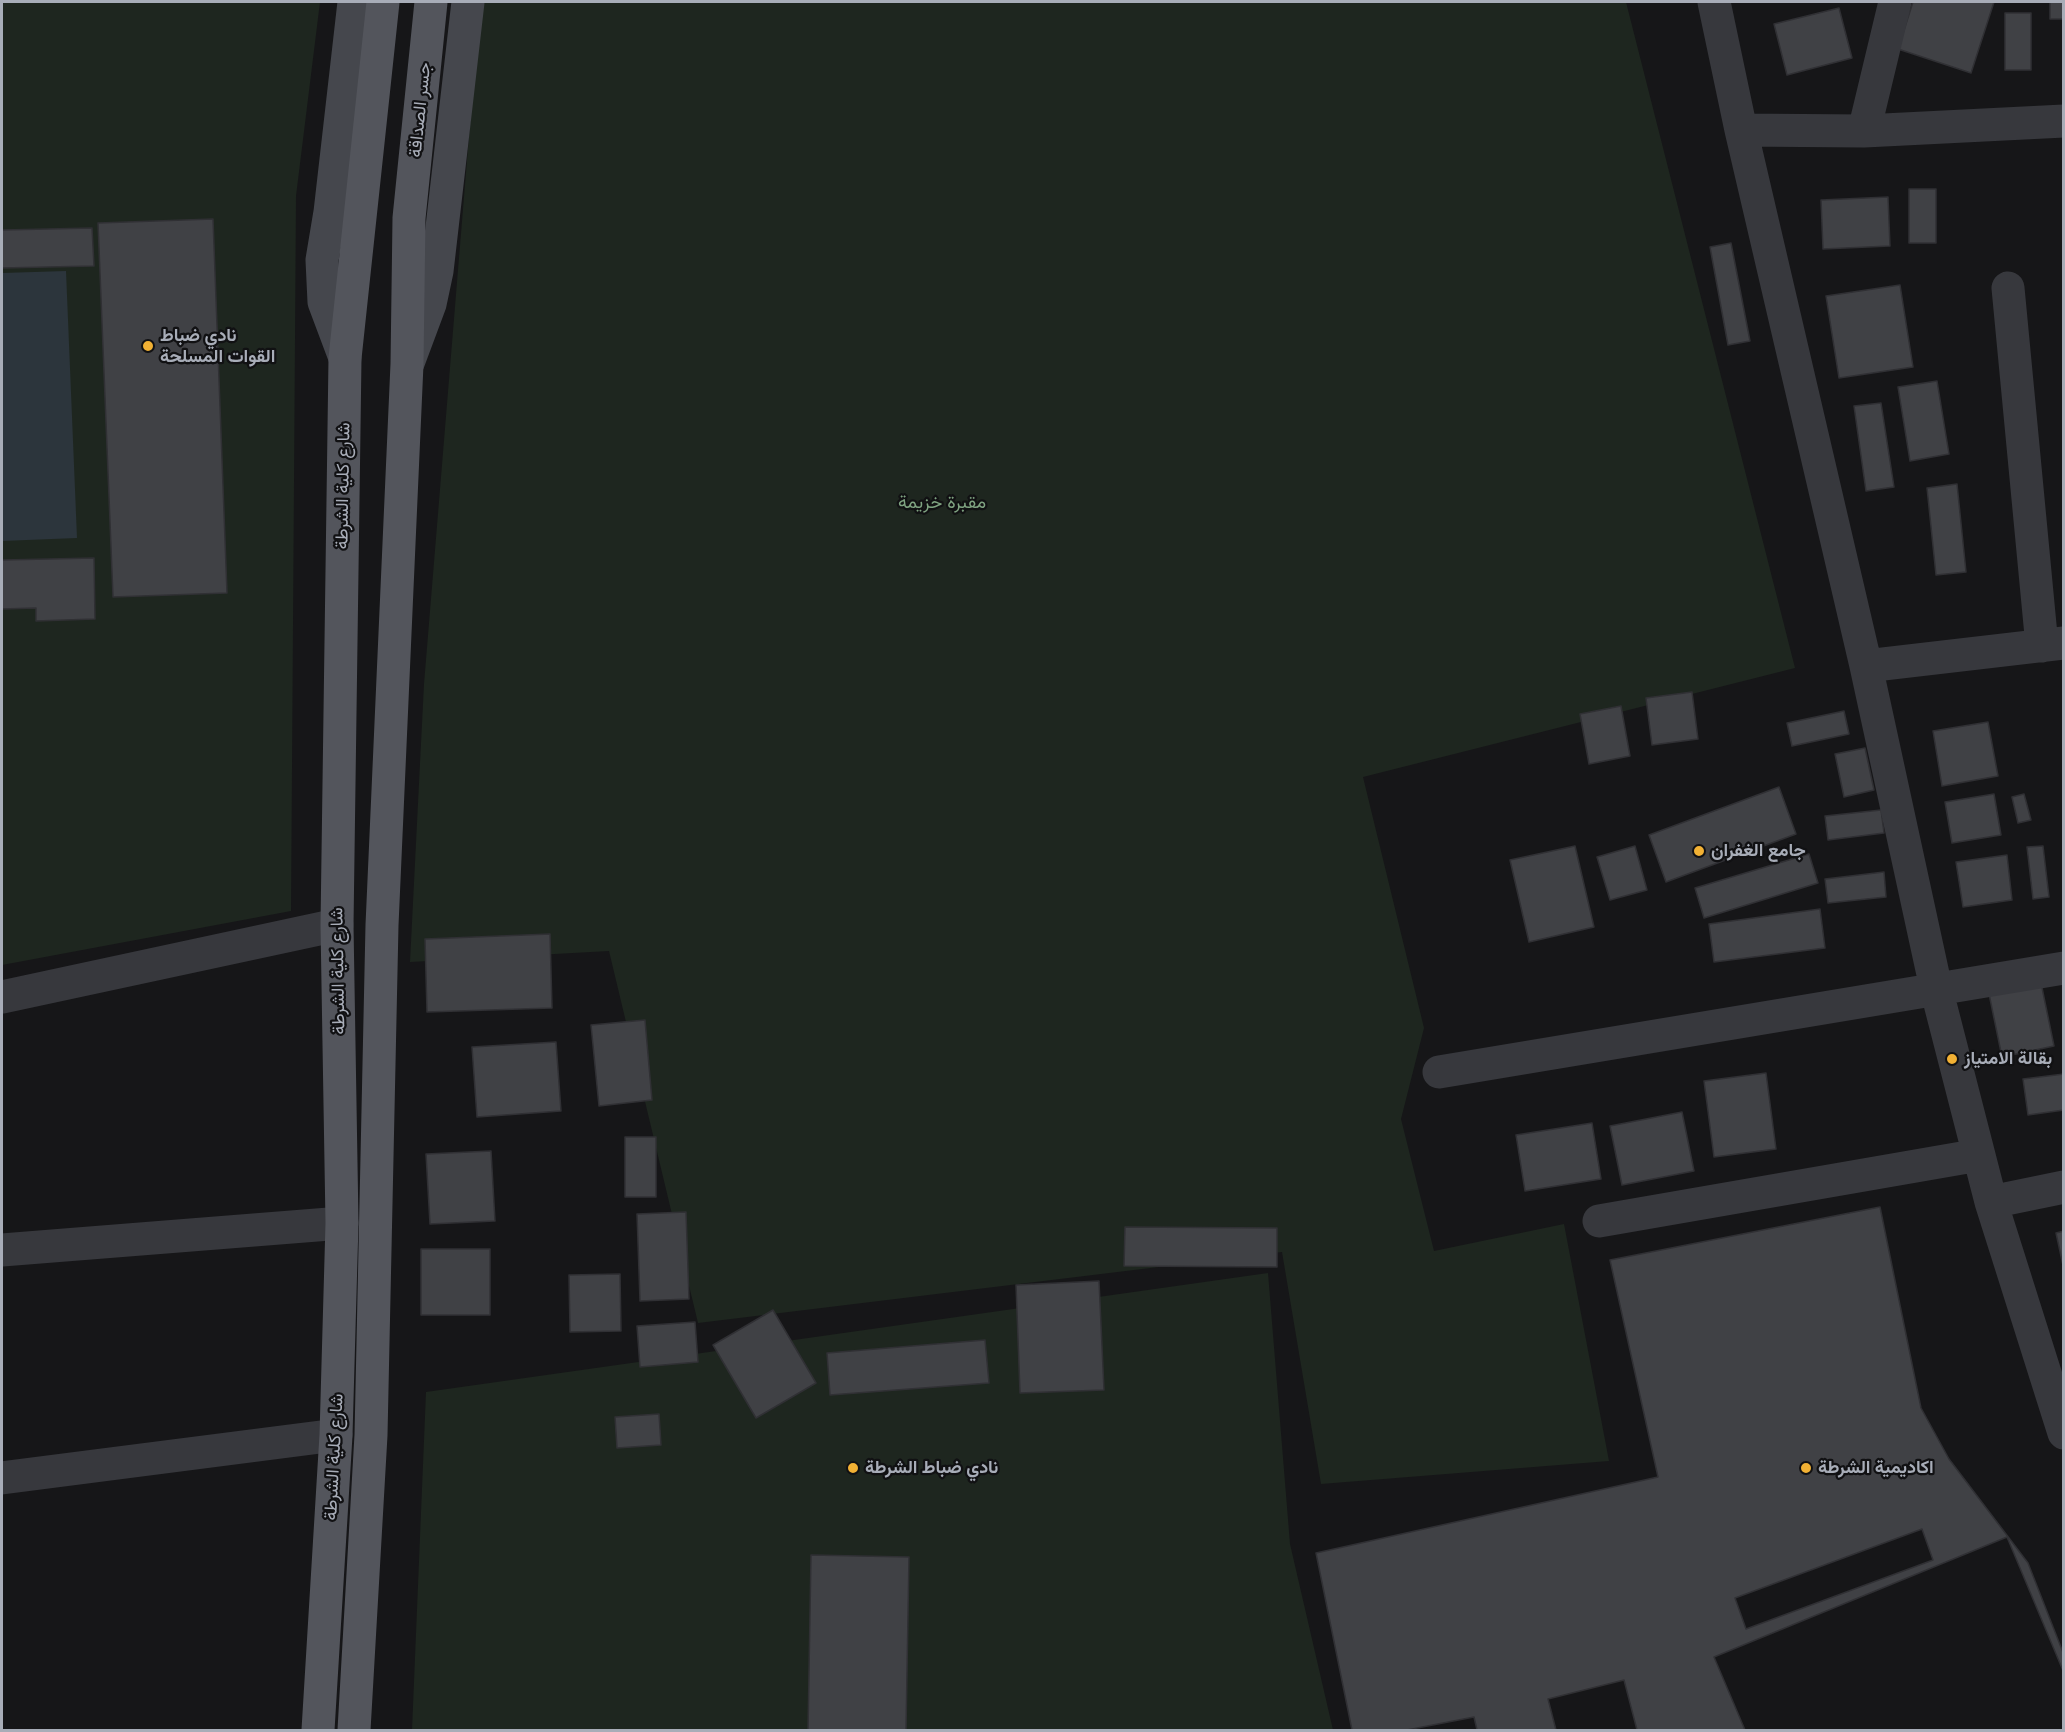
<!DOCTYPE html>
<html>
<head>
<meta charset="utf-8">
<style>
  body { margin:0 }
  #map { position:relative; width:2065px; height:1732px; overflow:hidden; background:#161618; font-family:Inter,sans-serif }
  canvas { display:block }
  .frame { position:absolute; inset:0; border:3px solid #a8adb8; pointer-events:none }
</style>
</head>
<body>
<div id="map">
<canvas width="2065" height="1732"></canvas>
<div class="frame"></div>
</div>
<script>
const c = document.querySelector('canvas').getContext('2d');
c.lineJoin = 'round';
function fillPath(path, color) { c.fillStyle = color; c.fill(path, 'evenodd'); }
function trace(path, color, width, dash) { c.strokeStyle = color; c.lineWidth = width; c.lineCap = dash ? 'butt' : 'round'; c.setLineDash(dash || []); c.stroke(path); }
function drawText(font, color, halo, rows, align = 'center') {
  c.font = font + ' Inter,Vazirmatn,sans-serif'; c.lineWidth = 4.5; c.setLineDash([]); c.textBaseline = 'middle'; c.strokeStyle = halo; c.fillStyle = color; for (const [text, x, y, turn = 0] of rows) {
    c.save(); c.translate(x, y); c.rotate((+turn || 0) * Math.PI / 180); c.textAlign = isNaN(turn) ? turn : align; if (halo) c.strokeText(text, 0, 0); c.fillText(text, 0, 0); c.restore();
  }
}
const green = new Path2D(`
  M2 2H320L296 196 291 911 2 965Z
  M480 2H1626L1795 668 1363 777 1424 1028 1401 1119 1434 1251 1564 1224 1609 1461 1321 1484 1282 1252 698 1323 609 951 410 962 424 684Z
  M1268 1273 1290 1544 1333 1730H412L426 1392Z`);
const water = new Path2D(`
  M66 271 77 538 2 541V273Z`);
const building = new Path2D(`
  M1913 2H1994L1971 73 1898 49Z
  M2050 2H2064V19H2050Z
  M1839 8 1852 58 1787 75 1774 24Z
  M2005 13H2031V70H2005Z
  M1909 189H1936V243H1909Z
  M1888 197 1890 246 1823 249 1821 200Z
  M213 219 227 593 113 597 98 223Z
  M92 228 94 266 2 268V230Z
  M1731 243 1750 341 1728 345 1710 247Z
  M1900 285 1913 367 1839 378 1826 296Z
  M1937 381 1949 454 1910 461 1898 387Z
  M1881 403 1894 487 1866 491 1854 406Z
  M1957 484 1966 572 1936 575 1927 488Z
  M94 558 95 619 36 621V608L2 609V560Z
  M1692 692 1698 739 1652 745 1646 698Z
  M1621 706 1630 756 1589 764 1580 714Z
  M1844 711 1849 734 1792 746 1787 723Z
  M1988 722 1998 776 1942 786 1933 731Z
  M1865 748 1874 790 1844 797 1835 754Z
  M1779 787 1796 834 1666 882 1649 835Z
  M1994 794 2001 835 1952 843 1945 802Z
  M2024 794 2031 820 2018 823 2012 797Z
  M1881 810 1884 833 1828 840 1825 816Z
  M1575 846 1594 927 1529 942 1510 860Z
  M1635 846 1647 890 1610 900 1597 857Z
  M2043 846 2049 897 2033 899 2027 847Z
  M1809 854 1818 883 1704 918 1695 888Z
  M2007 855 2012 900 1963 907 1956 862Z
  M1884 872 1886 897 1828 903 1825 879Z
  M1820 909 1825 948 1714 962 1709 924Z
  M550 934 552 1008 427 1012 425 939Z
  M2040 978 2054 1046 2002 1057 1988 989Z
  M645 1020 652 1100 599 1106 591 1025Z
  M556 1042 561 1111 477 1117 472 1047Z
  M1766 1073 1776 1149 1714 1157 1704 1081Z
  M2064 1074V1110L2028 1115 2023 1079Z
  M1682 1112 1694 1171 1622 1185 1610 1126Z
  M1592 1123 1601 1179 1525 1191 1516 1135Z
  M625 1137H656V1197H625Z
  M491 1151 495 1221 430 1224 426 1154Z
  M1880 1207 1921 1408 1949 1459 2028 1563 2064 1655V1730H1352L1316 1553 1658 1477 1610 1260Z
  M686 1212 689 1299 640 1301 637 1214Z
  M1125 1227 1277 1228V1267L1124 1266Z
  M2064 1231V1270L2056 1233Z
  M421 1249H490V1315H421Z
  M620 1274 621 1331 570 1332 569 1275Z
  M1099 1281 1104 1390 1020 1393 1016 1285Z
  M773 1310 816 1383 756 1418 713 1345Z
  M695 1322 698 1362 640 1367 637 1326Z
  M985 1340 989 1383 830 1395 827 1353Z
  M659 1414 661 1445 617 1448 615 1417Z
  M1922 1529 1933 1560 1746 1629 1735 1598Z
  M2007 1537 2064 1673V1730H1745L1714 1657Z
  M811 1555 909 1557 906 1730H808Z
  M1624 1680 1637 1730H1556L1548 1699Z
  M1474 1717 1477 1730H1407Z`);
const street = new Path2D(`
  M1714 2 1741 130 1866 666 1936 988 1991 1202 2064 1433
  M1741 130 1864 131 2064 121
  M1864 131 1895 2
  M2008 288 2042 646
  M1866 666 2064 643
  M2 997 337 925
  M1439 1072 2064 968
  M1991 1202 2064 1187
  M1599 1221 1979 1155
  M2 1250 342 1223
  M2 1478 336 1435`);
const secondary = new Path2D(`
  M345 358 324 302 322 260 330 212 354 2
  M408 363 430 304 437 271 468 2`);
const primary = new Path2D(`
  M318 1730 336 1435 342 1223 337 925 345 358 383 2
  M354 1730 371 1435 382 925 407 364 409 218 431 2`);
const markers = [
  [148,346,6,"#f2b134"],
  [1699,851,6,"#f2b134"],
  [1952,1059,6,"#f2b134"],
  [853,1468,6,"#f2b134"],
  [1806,1468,6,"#f2b134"]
];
const streetNames = [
  ["جسر الصداقة",420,110,-84],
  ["شارع كلية الشرطة",343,486,-89],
  ["شارع كلية الشرطة",338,971,-91],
  ["شارع كلية الشرطة",334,1457,-87]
];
const poiNames = [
  ["نادي ضباط",160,336],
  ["القوات المسلحة",160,357],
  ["جامع الغفران",1711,851],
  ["بقالة الامتياز",1964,1059],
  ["نادي ضباط الشرطة",865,1468],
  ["اكاديمية الشرطة",1818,1468]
];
const parkNames = [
  ["مقبرة خزيمة",942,503]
];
fillPath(green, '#1e261f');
fillPath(water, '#2c353c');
fillPath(building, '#404145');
trace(building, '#303034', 1.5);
trace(street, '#37383d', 33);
trace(secondary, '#45474d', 33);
trace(primary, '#53555c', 33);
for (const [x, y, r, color] of markers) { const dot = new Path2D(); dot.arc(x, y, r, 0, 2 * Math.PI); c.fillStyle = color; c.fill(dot); trace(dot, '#111113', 2); }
drawText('18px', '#a8adb8', '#111113', streetNames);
drawText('bold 18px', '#a8adb8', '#111113', poiNames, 'left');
drawText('18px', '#7fa381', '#111113', parkNames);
</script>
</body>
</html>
